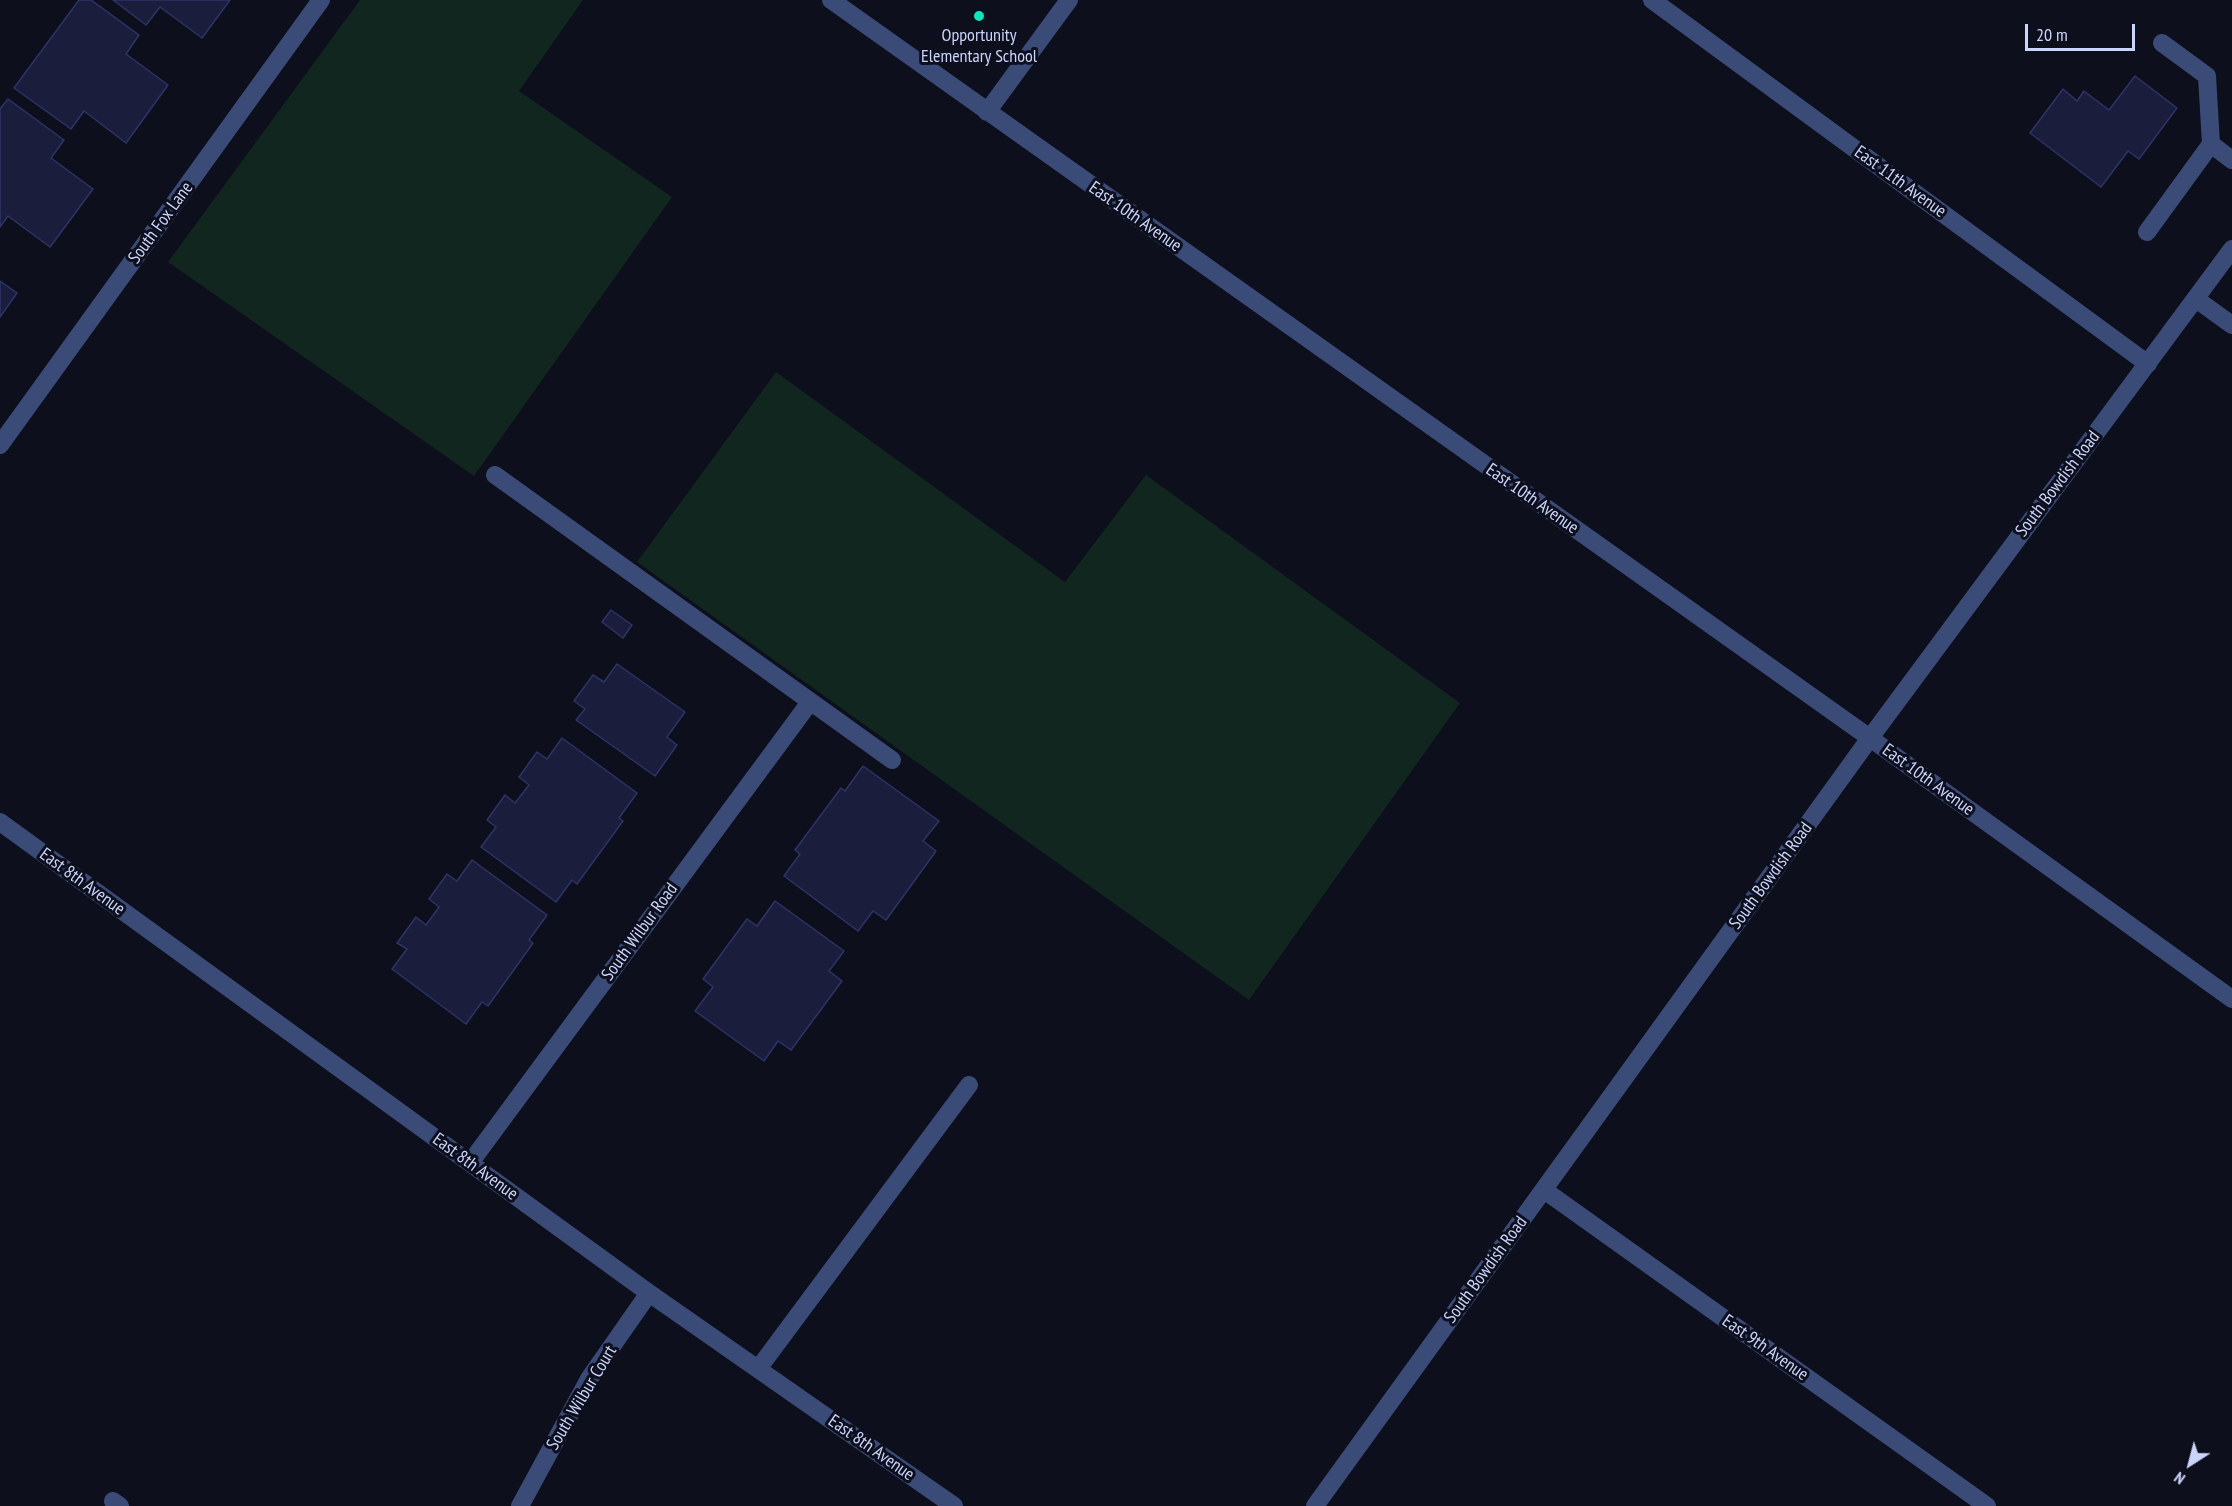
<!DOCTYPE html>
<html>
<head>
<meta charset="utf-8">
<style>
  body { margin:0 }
  #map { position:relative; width:2232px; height:1506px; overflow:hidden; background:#0d0f1c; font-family:"PT Sans Narrow",sans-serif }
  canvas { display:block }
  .north { position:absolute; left:2160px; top:1434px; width:60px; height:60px; -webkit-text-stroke:4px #0d0f1c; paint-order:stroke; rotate:216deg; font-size:16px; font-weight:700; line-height:24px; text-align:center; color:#cbd4fc }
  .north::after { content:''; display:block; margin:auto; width:21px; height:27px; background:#cbd4fc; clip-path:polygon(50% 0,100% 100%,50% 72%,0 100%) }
  .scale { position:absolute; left:2025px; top:24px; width:110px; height:27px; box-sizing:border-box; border:3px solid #cbd4fc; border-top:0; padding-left:8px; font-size:18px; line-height:21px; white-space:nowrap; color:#cbd4fc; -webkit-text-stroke:4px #0d0f1c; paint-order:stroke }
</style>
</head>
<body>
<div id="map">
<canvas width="2232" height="1506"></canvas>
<div class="north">N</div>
<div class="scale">20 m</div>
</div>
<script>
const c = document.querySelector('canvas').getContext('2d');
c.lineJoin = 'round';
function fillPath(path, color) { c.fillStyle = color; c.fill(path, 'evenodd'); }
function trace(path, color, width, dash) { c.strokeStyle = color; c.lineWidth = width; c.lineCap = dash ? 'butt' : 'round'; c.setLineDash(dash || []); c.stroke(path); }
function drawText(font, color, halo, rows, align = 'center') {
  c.font = font + ' "PT Sans Narrow",sans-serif'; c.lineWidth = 6; c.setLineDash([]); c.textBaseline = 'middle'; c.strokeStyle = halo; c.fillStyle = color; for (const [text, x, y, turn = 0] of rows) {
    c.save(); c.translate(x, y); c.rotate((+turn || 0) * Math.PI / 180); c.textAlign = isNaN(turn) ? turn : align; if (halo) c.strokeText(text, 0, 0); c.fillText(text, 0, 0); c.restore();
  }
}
const green = new Path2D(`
  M360 0H583L519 91 672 197 474 476 168 262Z
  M776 372 1065 582 1146 475 1460 703 1249 1000 637 562Z`);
const building = new Path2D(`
  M79 0H91L139 35 126 54 168 85 126 143 84 111 71 129 14 88Z
  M113 0H230L202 38 160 7 146 25Z
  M2135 76 2177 108 2139 159 2128 151 2101 187 2030 133 2063 89 2077 101 2084 91 2109 110Z
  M8 99 64 140 51 158 93 189 50 247 8 216 0 227V109Z
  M0 281 17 293 0 317Z
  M611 610 632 625 623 638 602 622Z
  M617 664 685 712 667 737 677 745 655 776 576 720 585 709 574 701 593 675 604 682Z
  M562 738 637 793 619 818 623 821 577 884 572 880 556 902 481 847 496 827 487 820 505 795 515 803 529 785 519 777 537 752 547 759Z
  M863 766 939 821 923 841 936 851 886 920 873 911 858 931 784 876 800 854 795 850 841 788 845 791Z
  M472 860 547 915 529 940 533 943 488 1006 482 1002 466 1024 392 969 407 949 397 943 416 917 426 925 439 907 429 899 447 874 457 881Z
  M775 901 844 951 829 971 842 981 791 1050 778 1041 764 1061 695 1011 713 987 703 979 747 919 757 926Z`);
const minor = new Path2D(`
  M831 0 1870 738 2232 999
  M1652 0 2148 364
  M987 112 1069 0
  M2211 144 2232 160
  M2147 232 2211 144 2207 76 2162 43
  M2196 299 2232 325
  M0 445 321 0
  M495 475 892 760
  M0 822 649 1293 954 1506
  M470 1163 810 702
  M1544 1190 1987 1506
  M758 1369 969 1085
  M113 1501 120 1506
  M520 1506 589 1379 649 1293
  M1315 1506 1870 738 2232 249`);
const markers = [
  [979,16,6,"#0ee5b8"]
];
const poiNames = [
  ["Opportunity",979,36],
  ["Elementary School",979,57]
];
const streetNames = [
  ["East 11th Avenue",1900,182,36],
  ["East 10th Avenue",1135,217,35],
  ["South Fox Lane",161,223,-54],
  ["South Bowdish Road",2058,484,-53],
  ["East 10th Avenue",1532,499,35],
  ["East 10th Avenue",1928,780,36],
  ["South Bowdish Road",1771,876,-54],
  ["East 8th Avenue",82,882,36],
  ["South Wilbur Road",640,932,-54],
  ["East 8th Avenue",475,1167,36],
  ["South Bowdish Road",1486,1270,-54],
  ["East 9th Avenue",1765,1348,35],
  ["South Wilbur Court",582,1398,-59],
  ["East 8th Avenue",871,1448,35]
];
fillPath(green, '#10261e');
fillPath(building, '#1a1d3c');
trace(building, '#2d3466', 1.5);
trace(minor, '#3a4b78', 18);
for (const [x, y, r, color] of markers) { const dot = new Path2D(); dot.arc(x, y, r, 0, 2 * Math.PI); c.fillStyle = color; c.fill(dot); trace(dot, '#0d0f1c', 2); }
drawText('18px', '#cbd4fc', '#0d0f1c', poiNames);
drawText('18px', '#cbd4fc', '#0d0f1c', streetNames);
</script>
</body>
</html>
